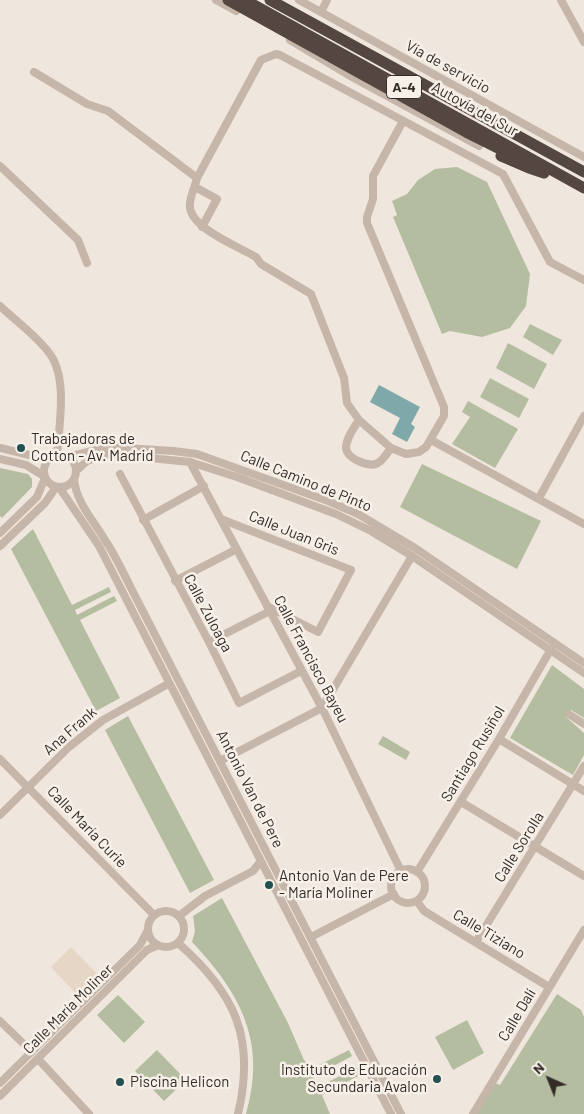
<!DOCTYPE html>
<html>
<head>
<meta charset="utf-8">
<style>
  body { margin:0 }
  #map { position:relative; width:584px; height:1114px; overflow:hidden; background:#efe6dd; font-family:Barlow,sans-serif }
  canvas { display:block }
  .north { position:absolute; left:524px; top:1054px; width:50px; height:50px; -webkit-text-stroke:4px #f7f0e9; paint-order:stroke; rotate:316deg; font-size:14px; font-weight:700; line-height:20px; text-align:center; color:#342c29 }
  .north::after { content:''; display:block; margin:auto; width:18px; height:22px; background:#342c29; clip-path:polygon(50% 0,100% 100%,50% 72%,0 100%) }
</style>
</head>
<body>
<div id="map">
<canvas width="584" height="1114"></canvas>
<div class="north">N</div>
</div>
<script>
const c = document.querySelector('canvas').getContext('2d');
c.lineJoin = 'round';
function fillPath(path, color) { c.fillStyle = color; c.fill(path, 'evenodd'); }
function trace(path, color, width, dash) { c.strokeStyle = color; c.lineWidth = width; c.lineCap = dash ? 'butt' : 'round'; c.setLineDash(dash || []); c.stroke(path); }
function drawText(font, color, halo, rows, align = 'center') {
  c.font = font + ' Barlow,sans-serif'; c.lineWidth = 5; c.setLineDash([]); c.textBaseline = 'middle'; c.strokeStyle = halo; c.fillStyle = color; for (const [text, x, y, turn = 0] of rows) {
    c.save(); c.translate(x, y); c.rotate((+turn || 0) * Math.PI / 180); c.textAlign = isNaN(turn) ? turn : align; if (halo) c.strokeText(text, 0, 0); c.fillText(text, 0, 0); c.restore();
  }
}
const green = new Path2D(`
  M457 167 487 182 530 274 526 306 510 328 482 337 450 331 442 334 393 217 397 215 392 201 407 194 418 180 435 169Z
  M530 324 562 340 553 355 523 337Z
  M508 343 547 364 534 389 496 368Z
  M490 378 529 399 519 418 480 397Z
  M468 401 518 429 495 468 452 444 470 417 462 412Z
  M422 464 541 521 517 569 400 507Z
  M0 468 28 474 32 479V487L2 518 0 516Z
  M33 529 72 605 109 587 111 592 75 610 77 615 114 596 117 601 80 620 120 698 96 711 11 549Z
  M552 665 584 689V718L571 710 566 717 584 733V755L573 775 510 738Z
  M128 716 214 880 190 893 105 730Z
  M383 736 410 752 406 760 378 744Z
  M222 898 288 1023 304 1060 309 1065 308 1066 309 1070 349 1050 352 1056 313 1077 318 1087 358 1067 362 1074 322 1095 330 1114H246C267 1042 241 994 192 942L195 931 193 916Z
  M557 994 581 1010 584 1017V1114H475L493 1082 500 1085Z
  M118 995 145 1022 124 1043 97 1015Z
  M467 1020 484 1053 453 1070 435 1037Z
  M157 1050 186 1080 164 1101 135 1071Z`);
const plaza = new Path2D(`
  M71 947 104 981 83 1001 51 967Z`);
const water = new Path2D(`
  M379 385 420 407 411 424 415 427 407 442 392 434 400 418 370 402Z`);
const minor = new Path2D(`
  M216 0 236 11
  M299 0 584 157
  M561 0 584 42
  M321 12 327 0
  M290 40 352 77 479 146
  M34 72 87 104 108 111 197 178 261 60 276 54 280 55 503 174 550 262 584 280
  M0 166 78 240 87 263
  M197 178C195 188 189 197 190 207 191 228 239 247 256 257L261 264 311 294 344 378 347 403 359 420 391 448 406 454 419 452 426 447 444 416V407L367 223V217L373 199V176L403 121
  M195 187 217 199 202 227
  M0 306C16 321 37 336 50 354 68 379 59 426 57 455
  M359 420C354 428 346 438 346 448 347 459 370 468 378 463 384 459 387 453 391 448
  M431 440 584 524
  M0 448 29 455 53 456
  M44 471a16 16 0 1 1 32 0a16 16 0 1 1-32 0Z
  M68 457 108 447 174 451 197 454 328 501 358 514 415 548 584 663
  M0 459 26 465 44 476
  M190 462 322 708 401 871
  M76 471 87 461 109 454 190 462 237 477 336 514 371 531 412 556 584 673
  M120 474 209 642 239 703 301 671
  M74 479C76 502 93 520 105 540 115 555 123 572 131 588L401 1114
  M59 487 99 546 391 1114
  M539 498 584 416
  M221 519 351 570 318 632 267 606
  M143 520 204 486
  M0 533 37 497 45 478
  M0 546 45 503 56 487
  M175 581 237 549
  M209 642 270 611
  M570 715 584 724
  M499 739 584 791
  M0 759 154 915
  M220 761 322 708 412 556
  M461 802 584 876
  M0 815 69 747 103 720 168 684
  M391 886a17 17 0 1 1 34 0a17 17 0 1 1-34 0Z
  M417 872 499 739 551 649
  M417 901 424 911 549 987
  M148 929a18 18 0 1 1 36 0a18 18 0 1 1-36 0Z
  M179 916 205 896 253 871 260 862
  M311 937 394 894
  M476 942 584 766
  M178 943C235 993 256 1038 238 1114
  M0 1021 32 1052
  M38 1059 89 1114
  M0 1083 140 945 148 930
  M0 1096 147 950 158 945
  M473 1114 584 930`);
const highway = new Path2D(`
  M228 0 466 132 512 155
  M245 0 584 188
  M270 0 584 172
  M501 156 529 168 544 173`);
const markers = [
  [21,448,5,"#235151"],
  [269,885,5,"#235151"],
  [437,1079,5,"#235151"],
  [120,1082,5,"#235151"]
];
const shields = [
  [404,87,35]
];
const shieldNames = [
  ["A-4",404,87]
];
const streetNames = [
  ["Vía de servicio",448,67,29],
  ["Autovía del Sur",475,109,29],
  ["Calle Camino de Pinto",306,481,22],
  ["Calle Juan Gris",294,533,22],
  ["Calle Zuloaga",208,613,62],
  ["Calle Francisco Bayeu",311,659,62],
  ["Ana Frank",70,731,-41],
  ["Santiago Rusiñol",473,754,-59],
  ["Antonio Van de Pere",250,789,63],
  ["Calle María Curie",87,827,46],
  ["Calle Sorolla",519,847,-58],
  ["Calle Tiziano",489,934,31],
  ["Calle María Moliner",68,1009,-45],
  ["Calle Dalí",517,1015,-59]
];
const poiNames = [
  ["Trabajadoras de",31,439],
  ["Cotton - Av. Madrid",31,456],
  ["Antonio Van de Pere",279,876],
  ["- María Moliner",279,893],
  ["Instituto de Educación",427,1070,"right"],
  ["Secundaria Avalon",427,1087,"right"],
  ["Piscina Helicon",130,1082]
];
fillPath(green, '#b4bd9f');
fillPath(plaza, '#e6d6c6');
fillPath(water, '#7fa9a9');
trace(minor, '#c6b6aa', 8);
trace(highway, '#544641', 11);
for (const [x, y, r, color] of markers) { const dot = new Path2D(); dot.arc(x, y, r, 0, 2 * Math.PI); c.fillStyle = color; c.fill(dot); trace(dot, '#f7f0e9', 2); }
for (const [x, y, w] of shields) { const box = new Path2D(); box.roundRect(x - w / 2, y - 11.5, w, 23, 4); c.fillStyle = '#f7f0e9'; c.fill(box); trace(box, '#342c29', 1); }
drawText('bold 14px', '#342c29', null, shieldNames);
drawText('15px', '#342c29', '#f7f0e9', streetNames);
drawText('15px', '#342c29', '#f7f0e9', poiNames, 'left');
</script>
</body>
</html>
